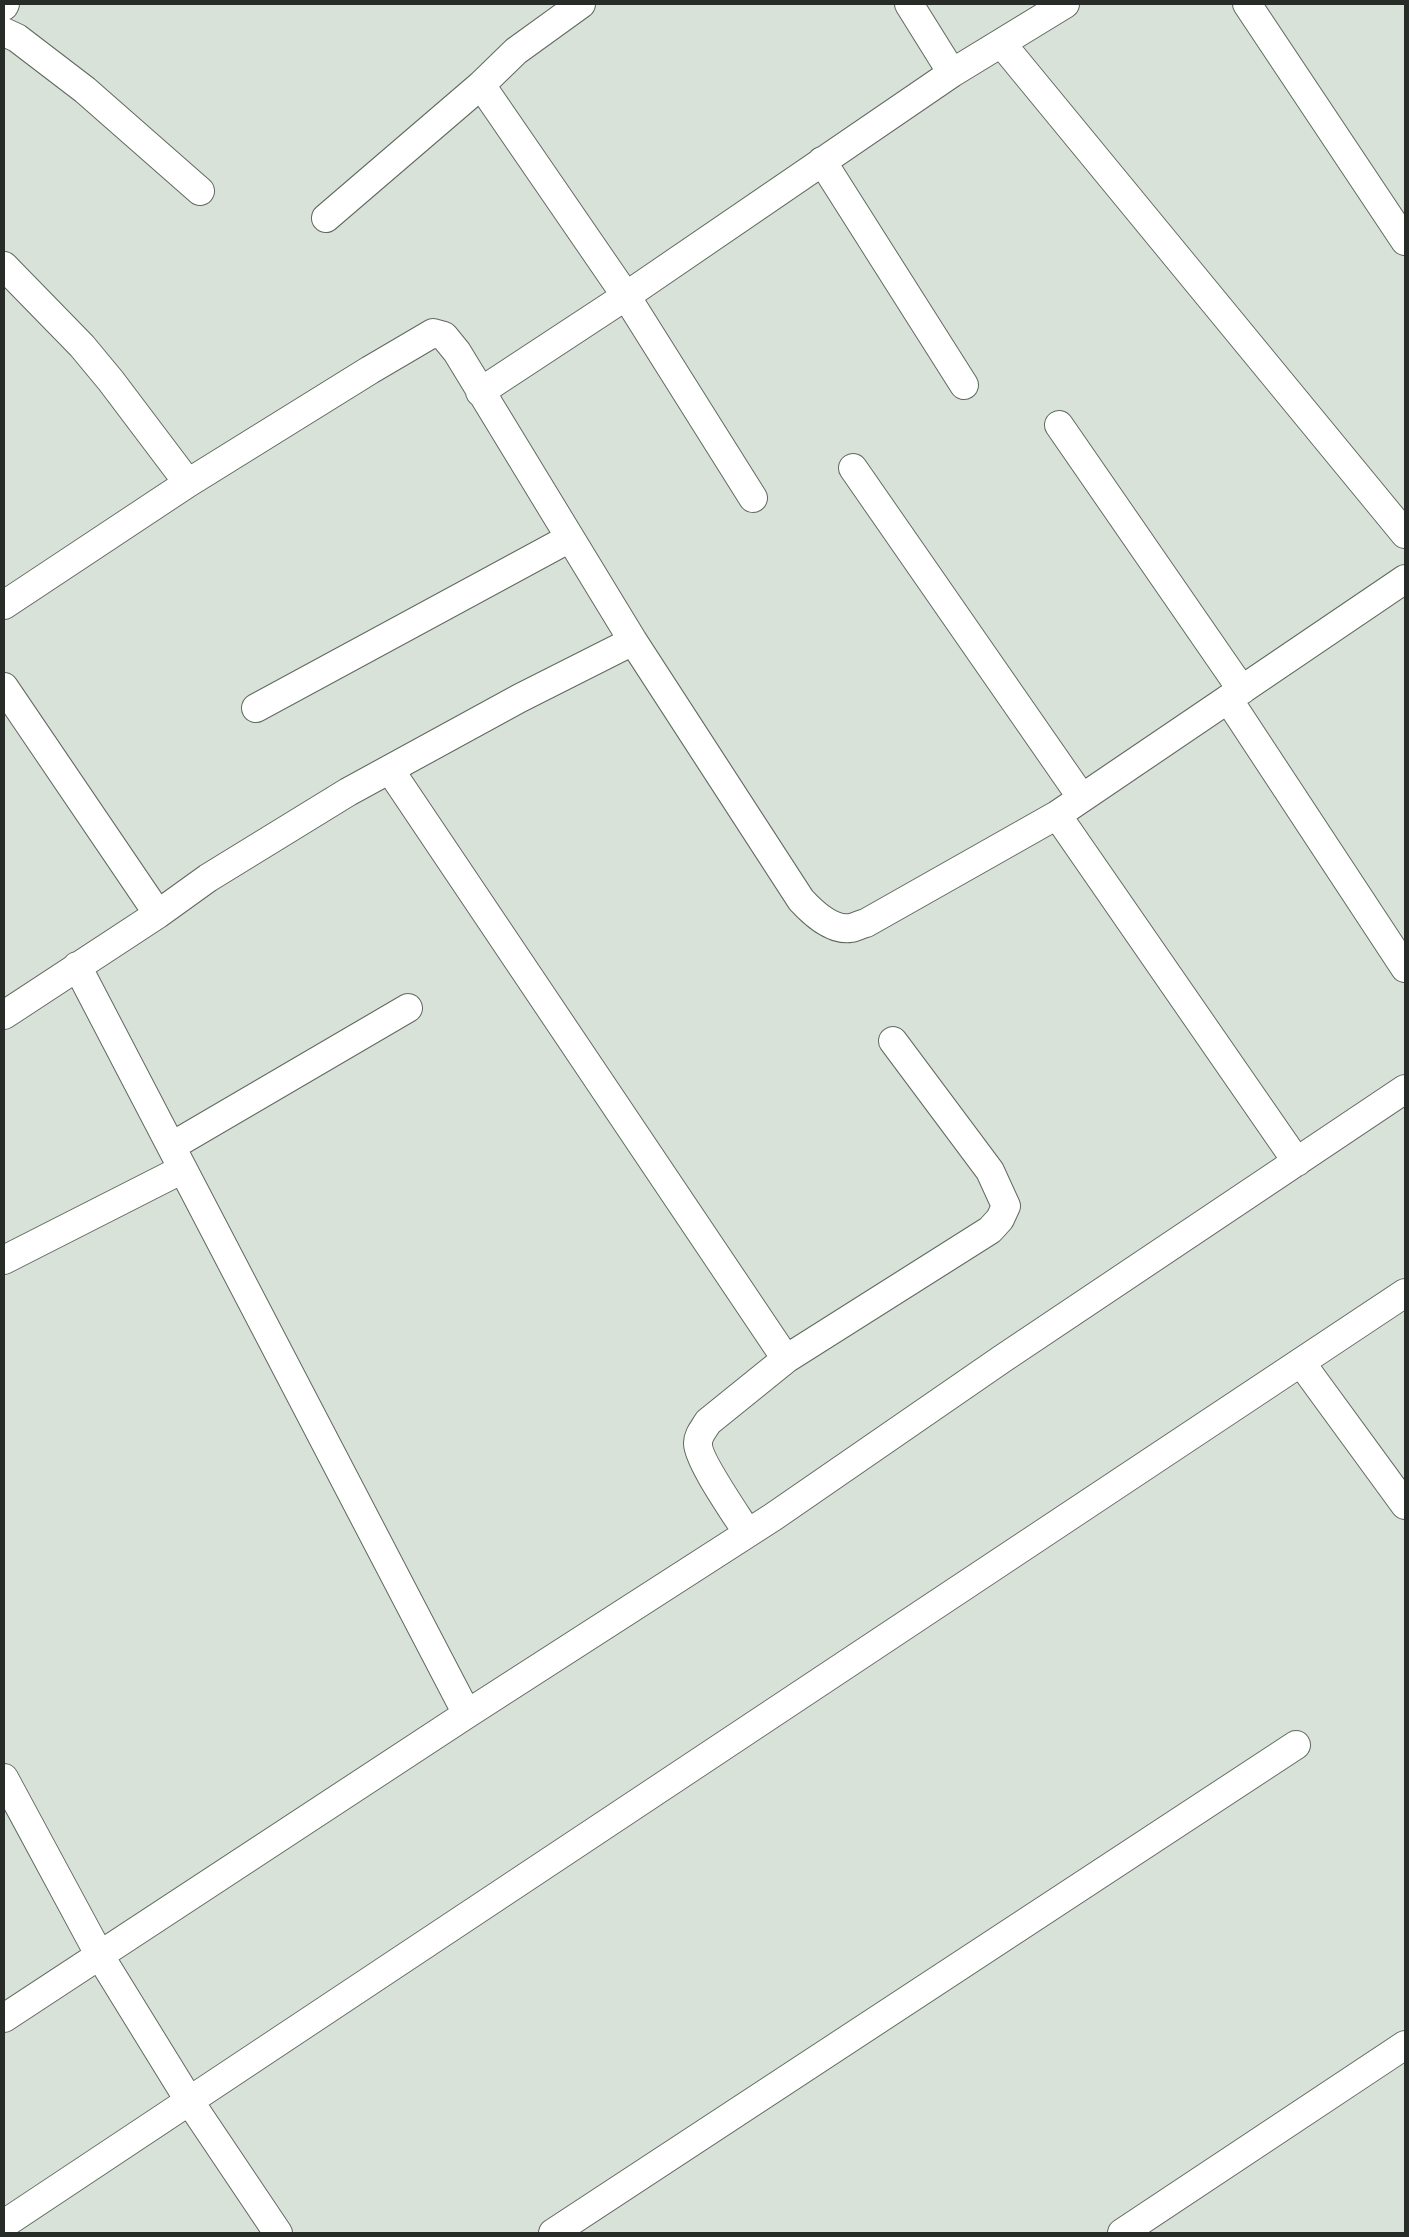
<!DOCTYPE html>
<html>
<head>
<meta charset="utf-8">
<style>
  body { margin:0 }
  #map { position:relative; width:1409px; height:2237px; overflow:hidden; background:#d8e2d8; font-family:Overpass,sans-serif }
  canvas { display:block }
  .frame { position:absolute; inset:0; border:5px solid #282c28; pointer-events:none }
</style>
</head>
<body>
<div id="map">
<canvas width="1409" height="2237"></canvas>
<div class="frame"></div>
</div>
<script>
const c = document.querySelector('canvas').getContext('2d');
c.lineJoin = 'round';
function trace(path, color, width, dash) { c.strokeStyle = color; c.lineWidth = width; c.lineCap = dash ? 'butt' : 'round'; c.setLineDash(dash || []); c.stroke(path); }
const street = new Path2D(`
  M909 4 952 73
  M1247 4 1405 241
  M4 6 5 4
  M4 32 17 38 85 90 200 191
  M1002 44 1405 534
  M481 85 626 296 753 498
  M822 161 964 385
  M326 218 481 85 516 51 581 4
  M4 266 82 346 111 381 188 483
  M480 392 626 296 952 73 1065 4
  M1059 425 1242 690
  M853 468 1082 798
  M4 605 188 483 370 370 433 333 444 336 457 352 633 641 801 900C813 913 832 931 851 928 856 927 861 924 866 923L1057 815 1405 579
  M4 687 158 914
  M1228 699 1405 968
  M256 708 570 538
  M390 770 786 1359
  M1057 815 1297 1162
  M77 966 467 1714
  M4 1015 158 914 208 878 348 792 520 698 633 641
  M172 1146 408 1008
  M4 1260 183 1169
  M1302 1364 1405 1505
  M747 1532C737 1516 697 1459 698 1443 698 1435 704 1429 708 1422L786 1359 990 1230 1000 1219 1006 1206 990 1171 893 1041
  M4 1778 100 1956 190 2102 278 2233
  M4 2018 467 1714 773 1517 1002 1359 1405 1089
  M4 2224 1405 1293
  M553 2233 1296 1745
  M1122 2233 1405 2045`);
trace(street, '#606960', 30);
trace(street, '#fff', 28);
</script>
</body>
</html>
